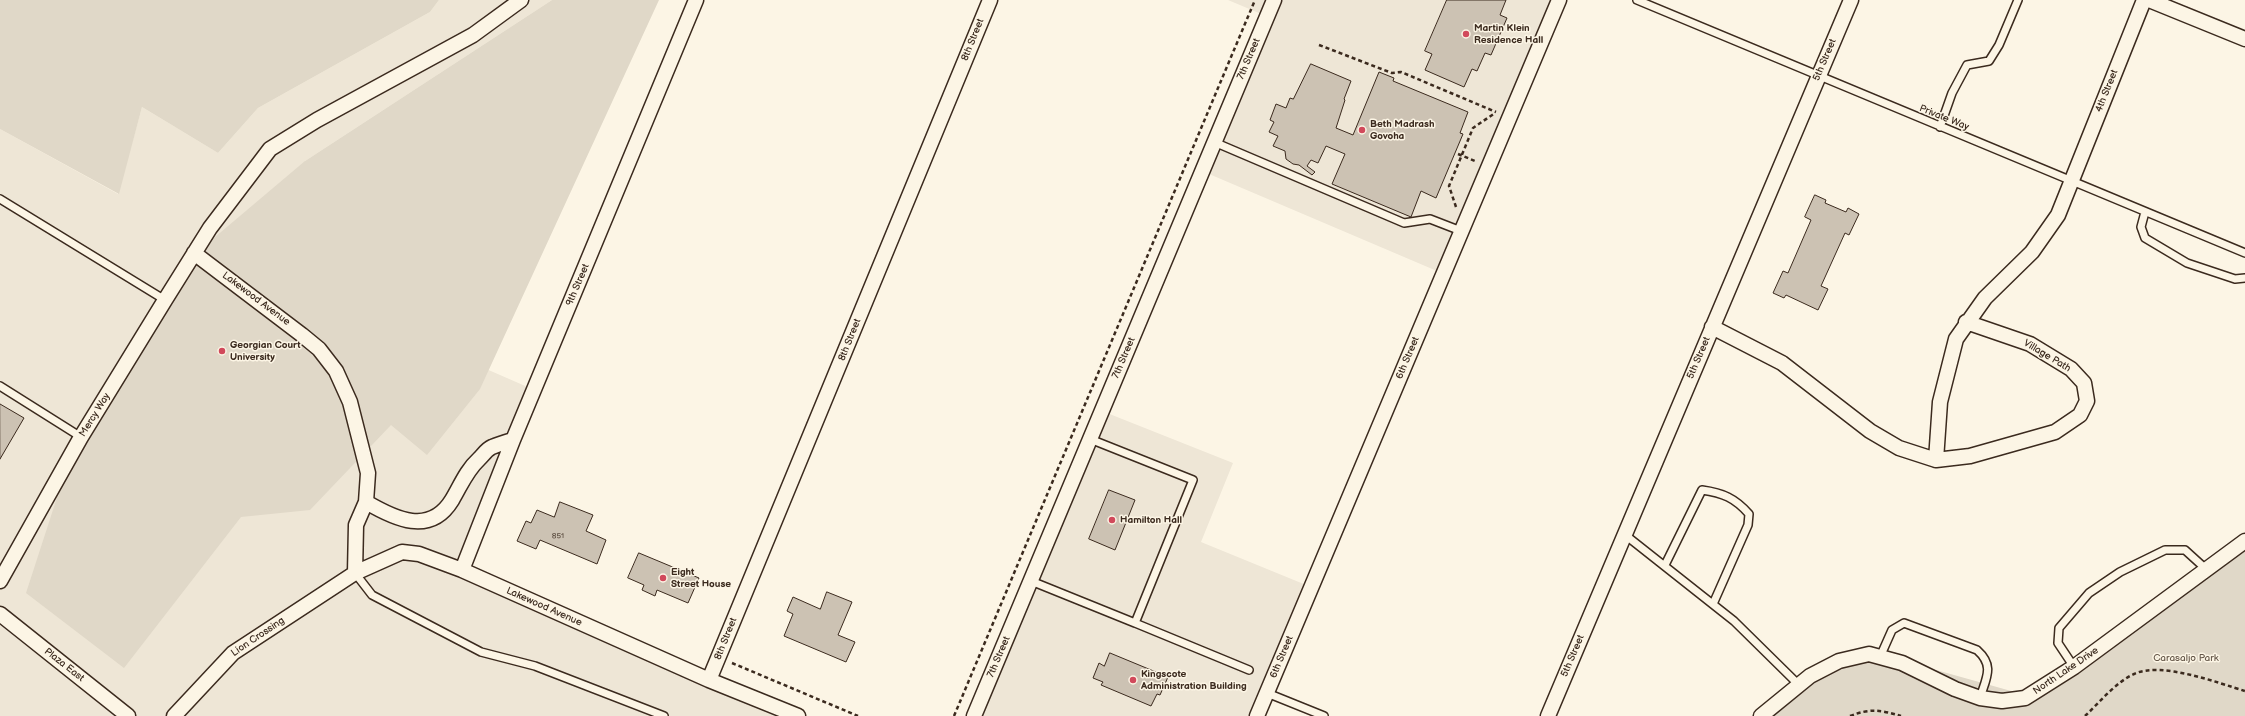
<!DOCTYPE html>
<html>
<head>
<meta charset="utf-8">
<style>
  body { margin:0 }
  canvas { display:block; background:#fcf5e5 }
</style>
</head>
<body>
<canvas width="2245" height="716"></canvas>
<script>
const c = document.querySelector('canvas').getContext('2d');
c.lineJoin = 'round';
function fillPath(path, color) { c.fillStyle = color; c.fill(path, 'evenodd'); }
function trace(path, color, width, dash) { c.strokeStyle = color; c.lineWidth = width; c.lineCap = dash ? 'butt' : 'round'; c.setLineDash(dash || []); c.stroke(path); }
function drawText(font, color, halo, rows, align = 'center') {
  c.font = font + ' "Balsamiq Sans",sans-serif'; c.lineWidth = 3; c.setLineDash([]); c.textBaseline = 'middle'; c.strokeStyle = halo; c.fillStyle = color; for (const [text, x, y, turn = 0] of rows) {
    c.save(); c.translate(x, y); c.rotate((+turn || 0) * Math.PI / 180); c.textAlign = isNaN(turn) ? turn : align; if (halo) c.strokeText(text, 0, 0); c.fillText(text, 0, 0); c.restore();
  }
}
const built = new Path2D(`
  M439 0H552L305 161 351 310 539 392 462 570 804 716H0V129L118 194 142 107 218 153 258 108 430 12Z
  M1228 0H1559L1444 274 1202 171 1266 16Z
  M1102 411 1233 463 1201 542 1311 587 1257 716H974Z`);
const green = new Path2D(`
  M0 0H439L430 12 258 108 218 153 142 107 119 194 0 129Z
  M552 0H659L480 389 427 455 391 425 310 510 241 517 124 668 26 593 75 442 208 243 305 161Z
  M2245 541V716H1761L1810 676 1879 654 2029 696Z`);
const building = new Path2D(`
  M1447 0H1506L1500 15 1507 18 1491 55 1485 53 1477 71 1472 69 1464 87 1425 70 1432 54 1425 51Z
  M1311 64 1351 81 1344 99 1345 100 1336 128 1353 135 1379 72 1394 78 1393 81 1468 112 1460 133 1463 134 1436 198 1421 191 1411 217 1332 184 1345 154 1326 146 1318 163 1311 160 1307 166 1315 172 1312 175 1299 165 1293 164 1286 159 1285 151 1273 146 1278 136 1269 132 1274 122 1270 120 1276 104 1286 108 1290 98 1293 99Z
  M1815 195 1826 200 1825 203 1846 212 1848 208 1859 214 1849 235 1845 233 1821 286 1828 289 1818 310 1786 295 1784 298 1773 293 1783 271 1788 273 1811 220 1805 217Z
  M0 404 24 418 0 459Z
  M1109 490 1135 500 1115 550 1089 539Z
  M560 502 593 515 586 531 606 540 597 564 540 540 536 549 517 541 526 521 531 523 537 510 554 517Z
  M639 553 699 578 688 603 657 590 655 596 642 590 644 585 628 578Z
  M827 592 852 602 838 635 855 642 846 662 784 636 793 614 787 611 793 597 820 609Z
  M1110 653 1168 677 1160 695 1157 694 1151 706 1101 685 1103 682 1093 678 1099 663 1104 666Z`);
const path = new Path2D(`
  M1319 45 1392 73 1401 72 1496 112
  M1458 154 1475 161
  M1456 207 1449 186 1473 128 1495 113
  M732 663 858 716
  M954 716 1255 0
  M1850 716C1871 708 1880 710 1901 716
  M2085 716C2100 702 2116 682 2134 674 2161 661 2218 683 2245 691`);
const service = new Path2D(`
  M1637 0 2245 253
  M1940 127 1952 93 1967 65 1989 61 1999 45 2018 0
  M1214 142 1404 223 1430 219 1461 231
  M0 199 165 300
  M2145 212 2141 227 2145 238 2187 263 2235 279 2245 278
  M0 386 81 437
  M1090 439 1193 480 1135 623 1249 670
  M1624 534 1734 621 1799 685
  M1665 565 1702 490C1723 493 1735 498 1749 514L1748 525 1713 604
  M355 573 372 595 481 652 535 666 664 716
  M1031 581 1135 623
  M1880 657 1892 630 1904 623 1977 650C1995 666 1986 678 1980 698
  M2074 667 2058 643 2059 628 2089 593 2120 572 2165 550H2185L2207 570
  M1267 693 1324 716`);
const minor = new Path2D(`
  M2149 0 2245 39
  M194 253 302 335 319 349 336 371 350 402 368 473 366 502 356 525 355 573
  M1712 327 1782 363 1870 431 1899 448 1936 460 1970 456 2055 432 2080 415 2087 401 2084 383 2071 369 2030 344 1966 322
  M1936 460 1940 402 1956 339 1985 298 2032 252 2058 215 2144 0
  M366 502C395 519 430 536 452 500 461 485 466 471 479 459 483 455 487 449 492 447 499 444 506 442 513 440
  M462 570 513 440 696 0
  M0 581 81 437 165 300 210 228 270 149 317 120 473 35 521 0
  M0 614 128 716
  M709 680 990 0
  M174 716 233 653 355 573 402 552 419 554 462 570 709 680 798 716
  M974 716 1274 0
  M1257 716 1559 0
  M1548 716 1851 0
  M1761 716 1810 676 1839 661 1869 654 1902 663 1955 689 1980 698 2002 701 2025 698 2074 667 2245 541`);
const markers = [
  [1466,34,4,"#d1495b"],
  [1362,130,4,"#d1495b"],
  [222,351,4,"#d1495b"],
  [1112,520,4,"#d1495b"],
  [663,578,4,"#d1495b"],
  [1133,680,4,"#d1495b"]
];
const numberNames = [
  ["851",558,536]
];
const poiNames = [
  ["Martin Klein",1474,28],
  ["Residence Hall",1474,40],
  ["Beth Madrash",1370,124],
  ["Govoha",1370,136],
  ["Georgian Court",230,345],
  ["University",230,357],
  ["Hamilton Hall",1120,520],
  ["Eight",671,572],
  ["Street House",671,584],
  ["Kingscote",1141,674],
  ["Administration Building",1141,686]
];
const streetNames = [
  ["8th Street",973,40,-68],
  ["7th Street",1249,59,-67],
  ["5th Street",1825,60,-67],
  ["4th Street",2107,91,-68],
  ["Private Way",1944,118,22],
  ["9th Street",578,285,-67],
  ["Lakewood Avenue",256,299,37],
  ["8th Street",850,340,-68],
  ["Village Path",2047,356,31],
  ["7th Street",1124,358,-67],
  ["6th Street",1408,358,-67],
  ["5th Street",1699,358,-67],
  ["Mercy Way",95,415,-58],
  ["Lakewood Avenue",544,607,24],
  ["Lion Crossing",258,637,-34],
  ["8th Street",726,639,-68],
  ["5th Street",1573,656,-67],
  ["7th Street",999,657,-67],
  ["6th Street",1282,657,-67],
  ["Plaza East",64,665,38],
  ["North Lake Drive",2066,671,-34]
];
const parkNames = [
  ["Carasaljo Park",2186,658]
];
fillPath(built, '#eee6d6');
fillPath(green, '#e0d8c8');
fillPath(building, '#ccc2b3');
trace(building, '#3b2a1e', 1);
trace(service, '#3b2a1e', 10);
trace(minor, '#3b2a1e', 17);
trace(path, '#3b2a1e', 2.5, [4, 3]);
trace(service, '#fcf5e5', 7);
trace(minor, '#fcf5e5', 14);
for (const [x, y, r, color] of markers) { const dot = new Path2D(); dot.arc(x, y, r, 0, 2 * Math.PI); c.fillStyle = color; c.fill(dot); trace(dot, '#fcf5e5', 1.5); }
drawText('8px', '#5f5043', null, numberNames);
drawText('bold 10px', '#3b2a1e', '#fcf5e5', poiNames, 'left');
drawText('10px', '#3b2a1e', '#fcf5e5', streetNames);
drawText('10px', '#645648', '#fcf5e5', parkNames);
</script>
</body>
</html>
